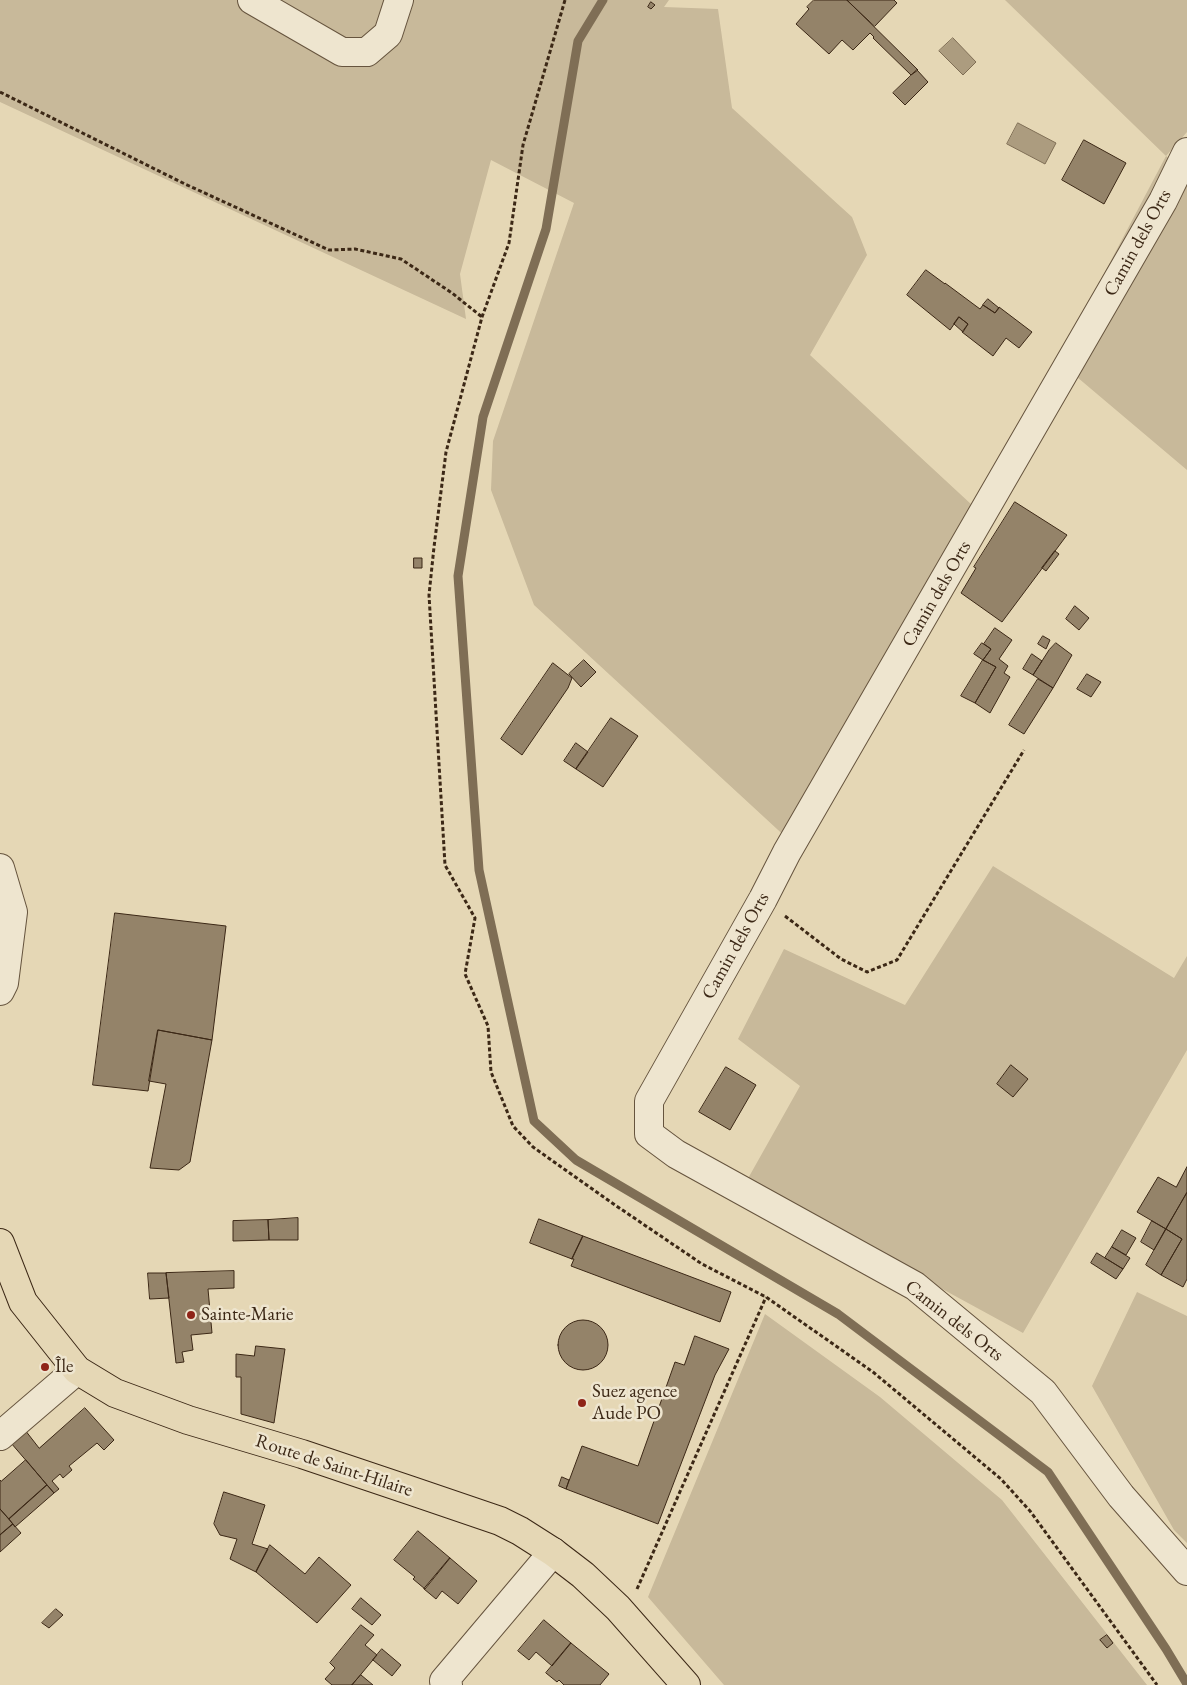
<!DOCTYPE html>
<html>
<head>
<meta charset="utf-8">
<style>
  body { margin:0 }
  canvas { display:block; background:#e5d7b5 }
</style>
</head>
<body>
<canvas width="1187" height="1685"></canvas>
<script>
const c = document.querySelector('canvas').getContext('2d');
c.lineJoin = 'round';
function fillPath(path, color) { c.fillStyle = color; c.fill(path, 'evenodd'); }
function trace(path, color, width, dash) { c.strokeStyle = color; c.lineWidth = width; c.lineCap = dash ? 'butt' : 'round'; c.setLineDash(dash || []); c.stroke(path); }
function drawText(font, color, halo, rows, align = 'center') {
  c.font = font + ' "EB Garamond",serif'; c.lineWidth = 5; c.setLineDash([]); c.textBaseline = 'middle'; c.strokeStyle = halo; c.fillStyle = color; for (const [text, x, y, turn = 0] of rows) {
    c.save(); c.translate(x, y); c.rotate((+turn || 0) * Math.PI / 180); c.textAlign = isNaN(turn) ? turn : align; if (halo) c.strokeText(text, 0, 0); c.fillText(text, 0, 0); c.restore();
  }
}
const green = new Path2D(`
  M0 0H669L664 7 718 9 732 108 852 217 867 255 810 355 972 505 790 841 534 605 491 490 493 441 574 203 491 160 460 274 466 319 0 102Z
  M1005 0H1187V132L1166 156 1187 170V470L1058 361 1166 156Z
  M993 866 1174 978 1187 956V1050L1023 1333 746 1182 800 1086 738 1039 784 949 905 1005Z
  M1137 1292 1187 1316V1543L1174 1530 1092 1386Z
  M765 1314 880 1397 1002 1500 1147 1685H724L648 1597Z`);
const water = new Path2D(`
  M953 38 976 62 963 75 939 51Z
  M1018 123 1056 143 1045 164 1007 144Z`);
const stream = new Path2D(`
  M603 0 578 41 546 229 483 417 458 576 479 870 534 1121 576 1160 838 1314 1048 1472 1166 1649 1187 1684`);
const building = new Path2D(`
  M814 0H847L918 70 911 75 873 38 874 37 870 33 853 50 842 40 829 54 796 24 809 9 807 7Z
  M847 0H894L897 3 875 26Z
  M651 2 655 5 651 9 648 7Z
  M917 70 928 82 905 105 893 93Z
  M1084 140 1126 163 1104 204 1062 180Z
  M926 270 945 284V283L980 309 983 305 995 313 999 307 1032 332 1019 348 1006 338 993 356 962 332 968 324 959 317 950 330 907 295Z
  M988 299 999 308 995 313 983 305Z
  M959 317 968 324 963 332 954 324Z
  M1015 502 1067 535 1002 622 961 593 976 568 974 567Z
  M1055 551 1059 554 1046 571 1042 568Z
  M414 558H422V568H414Z
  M1075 606 1089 618 1079 630 1066 619Z
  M995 628 1012 640 999 659 1008 666 1004 673 1010 677 990 713 975 703 996 667 983 660 991 649 984 644Z
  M1043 636 1050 640 1046 649 1038 644Z
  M982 643 991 649 983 660 974 654Z
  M1056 643 1072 655 1053 688 1033 675 1049 650Z
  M1032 654 1042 661 1033 675 1023 669Z
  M584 660 596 672 581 687 569 674Z
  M983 660 996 667 975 703 961 696Z
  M553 663 572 678 568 688 522 755 501 739Z
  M1087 674 1101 682 1091 697 1077 689Z
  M1038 679 1053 688 1024 734 1009 725Z
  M611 718 638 736 603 787 576 769Z
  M576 743 588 752 576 769 564 761Z
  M115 913 226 926 212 1040 158 1030 148 1091 93 1085Z
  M158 1030 212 1040 190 1162 179 1170 150 1168 166 1084 149 1081Z
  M1011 1065 1028 1079 1013 1097 997 1084Z
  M726 1067 756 1085 730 1130 699 1112Z
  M1187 1167V1192L1166 1229 1137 1212 1158 1177 1176 1187Z
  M1187 1193V1279L1183 1287 1161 1275 1182 1239 1166 1229Z
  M298 1218V1240H269L268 1220Z
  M539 1219 583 1236 572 1259 530 1243Z
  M268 1220 269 1240 233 1241V1221Z
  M1152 1221 1166 1229 1154 1250 1141 1242Z
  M1166 1229 1182 1239 1161 1275 1146 1265Z
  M1122 1230 1136 1238 1126 1255 1112 1247Z
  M583 1236 731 1292 720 1322 571 1266 574 1259H572Z
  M1112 1247 1130 1258 1123 1269 1105 1258Z
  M1097 1253 1123 1269 1116 1279 1091 1263Z
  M234 1271V1288L208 1289 212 1333 191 1335 193 1350 182 1352 184 1362 176 1363 166 1273Z
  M148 1273H166L169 1298 150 1299Z
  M558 1345a25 25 0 1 1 50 0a25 25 0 1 1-50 0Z
  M695 1336 729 1349 715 1375 658 1524 566 1489 582 1446 638 1466 675 1362 684 1365Z
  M256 1346 285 1349 274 1423 241 1414V1377H236V1354L254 1356Z
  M85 1408 114 1440 104 1450 97 1443 69 1466 72 1470 63 1478 60 1474 52 1481 59 1489 54 1493 11 1443 25 1430 39 1448Z
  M26 1460 47 1485 9 1519 0 1509V1480L1 1481Z
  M562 1477 569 1480 566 1489 559 1486Z
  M47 1485 54 1493 15 1527 9 1519Z
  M224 1492 265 1505 252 1544 268 1549 256 1572 230 1559 237 1539 220 1535 214 1524Z
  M0 1509 13 1524 0 1535Z
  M13 1524 21 1533 0 1552V1535Z
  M418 1531 450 1558 425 1589 413 1579 415 1577 394 1560Z
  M270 1545 305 1574 319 1557 351 1585 317 1623 256 1572Z
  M450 1558 477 1581 458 1604 442 1591 436 1599 424 1589Z
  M361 1598 381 1615 372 1625 352 1609Z
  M56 1609 63 1615 49 1628 42 1623Z
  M544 1620 571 1643 552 1666 536 1652 529 1660 518 1651Z
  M361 1625 374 1635 365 1645 377 1655 352 1685H332L325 1679 335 1668 330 1663Z
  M1107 1635 1113 1643 1107 1648 1100 1640Z
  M571 1643 609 1674 600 1685H564L559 1680 557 1682 546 1673Z
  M382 1649 401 1665 392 1676 373 1660Z
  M361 1675 373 1685H352Z`);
const path = new Path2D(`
  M565 0 523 145 509 243 482 317 446 452 434 547 429 595 445 865 475 918 465 974 488 1026 491 1072 513 1126 533 1147 615 1205 702 1264 766 1297 873 1372 1001 1479 1030 1511 1157 1685
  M0 92 185 184 329 250 355 249 401 259 452 293 482 317
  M785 916 841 959 867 972 897 960 1024 750
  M637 1589 766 1297`);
const minor = new Path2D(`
  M252 0 342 52H367L388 34 399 0
  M1187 152 1163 201 787 852 763 899 649 1101V1134L676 1154 915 1286 1043 1392 1121 1496 1187 1571
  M0 868 13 912 4 983 0 991
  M0 1436 77 1370
  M448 1685 444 1681 553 1552`);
const major = new Path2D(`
  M0 1243 23 1302 77 1370 115 1393 188 1420 302 1454 412 1491 500 1521 520 1531 553 1552 583 1575 618 1608 686 1685`);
const markers = [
  [191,1315,5,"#8f2418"],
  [45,1367,5,"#8f2418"],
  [582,1403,5,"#8f2418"]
];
const streetNames = [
  ["Camin dels Orts",1138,243,-61],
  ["Camin dels Orts",937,594,-60],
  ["Camin dels Orts",736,946,-61],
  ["Camin dels Orts",954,1321,38],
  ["Route de Saint-Hilaire",334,1466,18]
];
const poiNames = [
  ["Sainte-Marie",201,1315],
  ["Île",55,1367],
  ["Suez agence",592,1392],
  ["Aude PO",592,1414]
];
fillPath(green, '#c8b99a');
fillPath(water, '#ac9c7f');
trace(water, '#7f6e55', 1);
trace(stream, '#7f6e55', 9);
fillPath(building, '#948369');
trace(building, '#3c2816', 1);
trace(minor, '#66543e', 30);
trace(major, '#3c2816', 30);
trace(path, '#3c2816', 3, [4, 2.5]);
trace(minor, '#eee5cf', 28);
trace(major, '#e5d7b5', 28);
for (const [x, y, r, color] of markers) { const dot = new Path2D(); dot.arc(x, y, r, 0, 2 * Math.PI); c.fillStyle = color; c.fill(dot); trace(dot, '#eee5cf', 2); }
drawText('19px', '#3c2816', '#eee5cf', streetNames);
drawText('19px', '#3c2816', '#eee5cf', poiNames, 'left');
</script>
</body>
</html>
